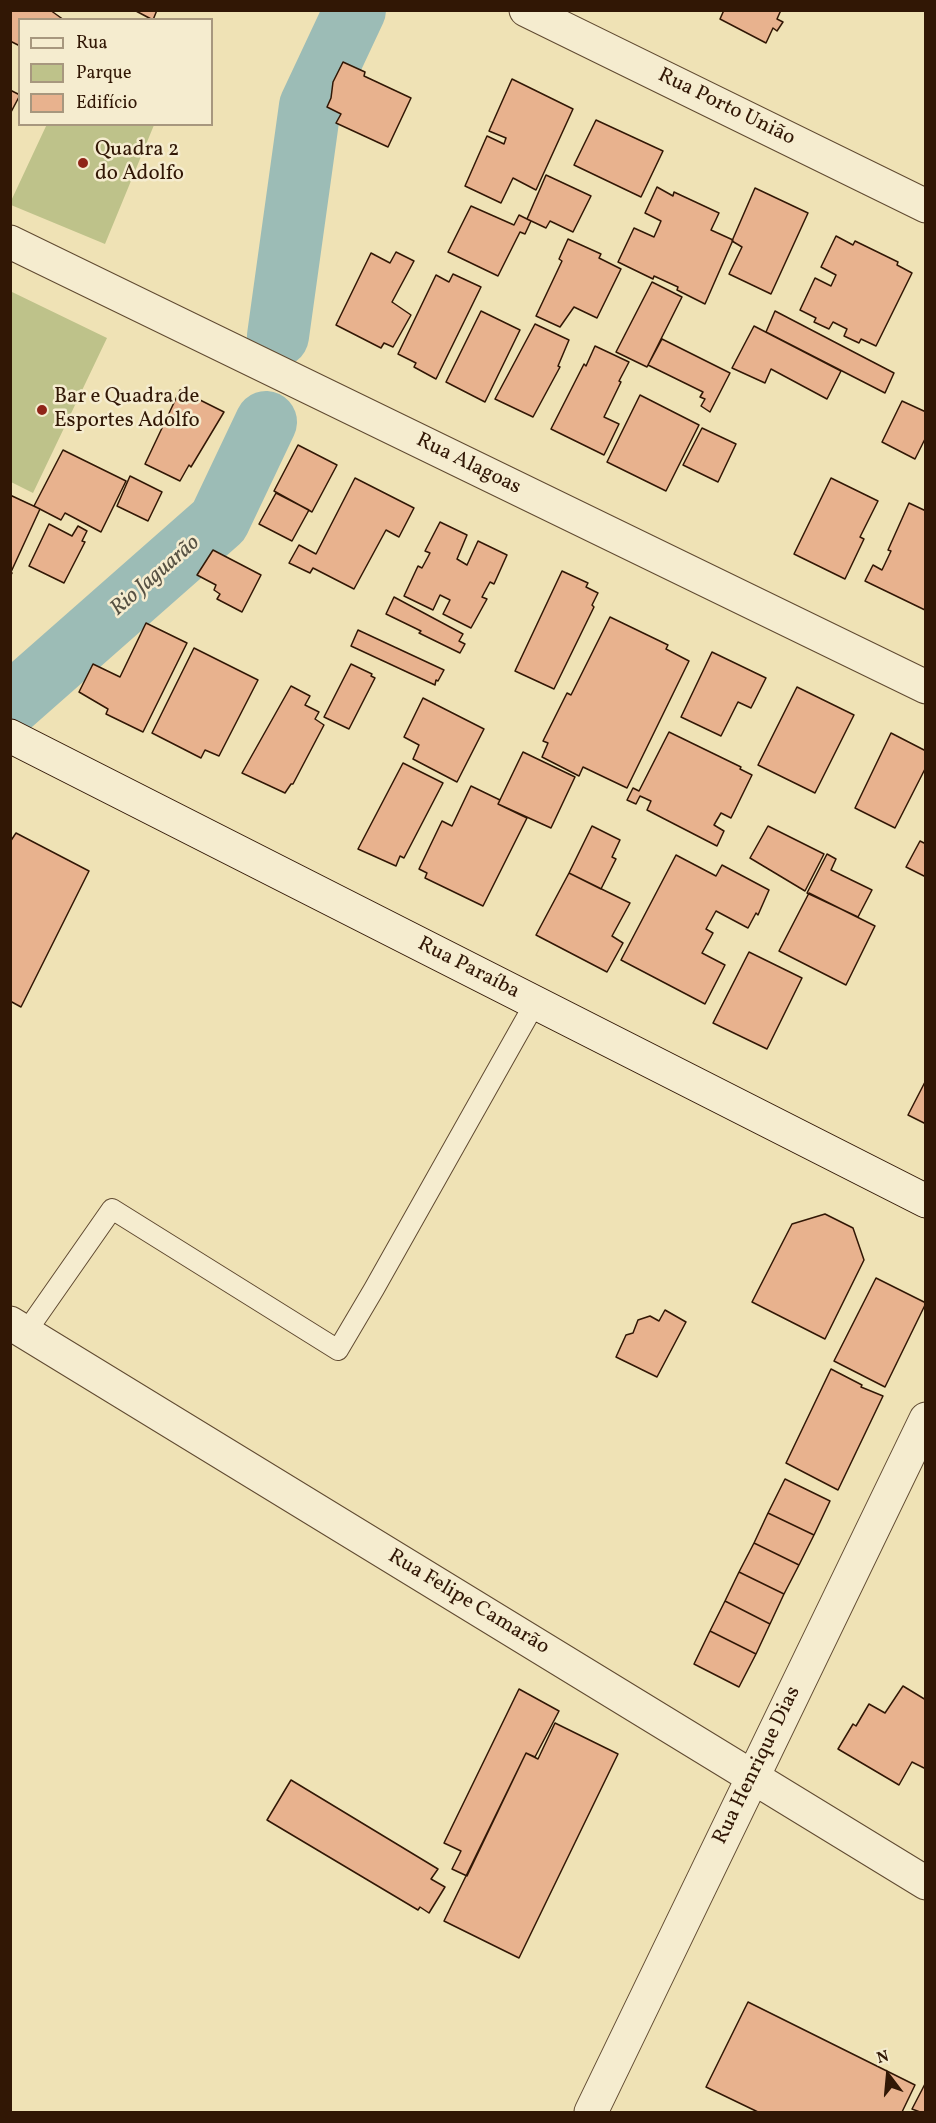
<!DOCTYPE html>
<html>
<head>
<meta charset="utf-8">
<style>
  body { margin:0 }
  #map { position:relative; width:936px; height:2123px; overflow:hidden; background:#efe2b5; font-family:Vollkorn,serif }
  canvas { display:block }
  .frame { position:absolute; inset:0; border:12px solid #311705; pointer-events:none }
  .legend { position:absolute; left:18px; top:18px; width:195px; height:108px; box-sizing:border-box; background:#f5eccf; border:2px solid #a7977e; margin:0; padding:8px 10px; list-style:none; font-size:18px; color:#311705 }
  .legend li { display:flex; align-items:center; gap:12px; height:30px }
  .legend b { width:30px; border:2px solid #a7977e }
  .north { position:absolute; left:858px; top:2045px; width:60px; height:60px; -webkit-text-stroke:4px #f5eccf; paint-order:stroke; rotate:344deg; font-size:16px; font-weight:700; line-height:24px; text-align:center; color:#311705 }
  .north::after { content:''; display:block; margin:auto; width:21px; height:27px; background:#311705; clip-path:polygon(50% 0,100% 100%,50% 72%,0 100%) }
</style>
</head>
<body>
<div id="map">
<canvas width="936" height="2123"></canvas>
<div class="frame"></div>
<ul class="legend">
<li><b style="height:8px;background:#f5eccf"></b>Rua</li>
<li><b style="height:16px;background:#bec28a"></b>Parque</li>
<li><b style="height:16px;background:#e8b28e"></b>Edifício</li>
</ul>
<div class="north">N</div>
</div>
<script>
const c = document.querySelector('canvas').getContext('2d');
c.lineJoin = 'round';
function fillPath(path, color) { c.fillStyle = color; c.fill(path, 'evenodd'); }
function trace(path, color, width, dash) { c.strokeStyle = color; c.lineWidth = width; c.lineCap = dash ? 'butt' : 'round'; c.setLineDash(dash || []); c.stroke(path); }
function drawText(font, color, halo, rows, align = 'center') {
  c.font = font + ' Vollkorn,serif'; c.lineWidth = 5; c.setLineDash([]); c.textBaseline = 'middle'; c.strokeStyle = halo; c.fillStyle = color; for (const [text, x, y, turn = 0] of rows) {
    c.save(); c.translate(x, y); c.rotate((+turn || 0) * Math.PI / 180); c.textAlign = isNaN(turn) ? turn : align; if (halo) c.strokeText(text, 0, 0); c.fillText(text, 0, 0); c.restore();
  }
}
const green = new Path2D(`
  M47 124 154 125 105 244 11 205V201Z
  M10 291 107 338 33 493 11 482Z`);
const river = new Path2D(`
  M278 336 310 106 355 10
  M10 705 219 521 266 422`);
const building = new Path2D(`
  M10 10H50L64 20H20V46L10 41Z
  M134 10H157L153 20Z
  M724 10H781L777 19 783 22 777 31 773 28 766 43 720 19Z
  M343 62 365 72 364 76 411 98 388 147 336 123 341 114 327 107 331 98 333 82Z
  M512 79 573 109 536 190 513 178 501 203 465 186 487 136 504 144 506 138 489 131Z
  M10 90 20 95 10 114Z
  M596 120 663 151 641 197 574 165Z
  M546 175 591 196 573 232 550 221 546 228 527 219Z
  M657 187 673 196 674 192 719 213 711 230 733 240 705 304 677 290 678 287 654 276 653 279 618 262 634 228 654 237 661 221 645 213Z
  M755 188 808 213 771 294 729 274 742 247 732 241Z
  M471 206 514 225 519 215 531 221 525 234 520 232 498 276 448 252Z
  M836 236 853 245 855 241 898 262 897 265 912 273 876 346 861 339 859 343 844 336 847 329 833 322 829 329 814 322 816 318 800 310 815 278 831 286 836 275 821 267Z
  M568 239 601 254 599 258 621 269 597 318 574 307 560 327 536 316 562 261 559 259Z
  M396 252 414 261 392 302 411 315 393 347 384 343 381 348 336 325 371 253 390 263Z
  M453 274 481 287 436 379 414 367 416 363 398 354 436 275 449 282Z
  M652 282 682 297 647 367 616 352Z
  M481 311 520 330 485 402 446 382Z
  M775 311 894 373 885 393 766 332Z
  M535 324 569 340 558 366 560 367 533 417 495 399Z
  M754 326 841 371 827 399 771 369 765 383 732 368Z
  M662 339 730 373 710 412 701 406 705 399 700 397 703 392 648 365Z
  M595 346 629 362 619 381 621 382 604 417 619 424 604 455 551 429 584 364 586 366Z
  M180 390 224 412 191 467 189 465 180 481 145 464Z
  M640 395 699 425 666 491 607 462Z
  M902 401 926 412V437L915 459 882 442Z
  M702 428 736 444 718 482 683 465Z
  M298 445 337 465 312 512 274 491Z
  M63 450 126 481 101 532 65 513 61 520 34 506Z
  M130 476 162 492 148 521 117 506Z
  M355 478 414 508 399 537 386 530 354 589 313 568 310 573 289 563 299 545 316 554Z
  M831 478 878 501 860 537 864 539 845 579 794 554Z
  M276 493 309 510 292 541 259 524Z
  M10 495 40 509 11 572 12 573 10 577Z
  M909 503 926 511 925 610 865 581 873 565 882 570 891 551 888 550Z
  M440 522 467 535 457 559 467 565 478 541 507 555 494 584 490 582 482 597 487 599 471 628 443 614 450 600 440 595 433 610 404 596 418 566 422 568 430 553 425 551Z
  M49 524 72 536 78 526 87 531 82 541 85 542 64 583 29 566Z
  M213 550 261 575 242 612 217 599 220 594 214 590 216 585 197 575Z
  M562 571 588 583 586 587 598 593 592 605 594 607 554 689 515 671Z
  M394 597 463 634 459 641 465 644 460 653 419 633 421 631 386 614Z
  M610 617 668 645 666 649 689 661 627 788 583 767 579 776 542 757 548 743 543 741 567 693 571 695Z
  M146 623 187 643 143 732 106 714 108 709 79 692 93 664 120 677Z
  M358 630 444 670 438 681 436 680 435 685 351 646Z
  M194 648 258 680 219 756 205 750 201 758 152 733Z
  M712 652 766 678 751 708 738 702 721 736 681 717Z
  M351 664 372 674 371 676 375 678 349 729 324 717Z
  M291 686 310 696 305 705 319 712 315 719 324 725 293 784H291L285 793 242 773Z
  M797 687 854 715 815 793 758 765Z
  M423 698 484 729 457 782 413 759 419 745 404 737Z
  M669 732 741 767 740 769 752 775 731 818 721 813 714 825 724 831 717 846 647 810 651 801 640 796 636 804 627 800 633 788 639 791Z
  M891 733 926 751V767L895 828 855 808Z
  M523 752 575 777 551 828 498 804Z
  M403 763 443 783 404 858 400 856 396 866 358 849Z
  M471 786 500 800 498 804 527 818 483 906 425 878 427 873 419 869 442 821 452 826Z
  M592 826 620 840 612 857 616 859 601 889 569 873Z
  M768 826 824 854 805 891 750 858Z
  M16 833 89 871 21 1007 10 1001V842Z
  M920 841 926 844V877L906 867Z
  M827 854 836 859 831 870 872 890 858 917 807 893Z
  M676 855 716 876 722 865 769 890 758 915 756 913 748 928 716 911 706 929 713 933 702 953 725 965 705 1004 621 960Z
  M569 873 630 903 612 936 623 943 607 972 536 935Z
  M809 893 875 926 846 985 779 951Z
  M749 952 802 978 767 1049 713 1023Z
  M926 1080V1124L908 1115Z
  M825 1214 853 1228 864 1260 825 1339 752 1302 792 1224Z
  M876 1278 926 1303 885 1387 834 1361Z
  M665 1310 686 1322 657 1377 616 1357 626 1335 633 1333 638 1320 650 1316 659 1321Z
  M831 1369 862 1385 861 1387 883 1396 838 1490 786 1463Z
  M785 1479 830 1501 814 1535 768 1513Z
  M768 1513 814 1535 799 1565 754 1543Z
  M754 1543 799 1565 784 1594 739 1572Z
  M739 1572 784 1594 770 1624 725 1601Z
  M725 1601 770 1624 756 1654 710 1631Z
  M710 1631 756 1654 739 1687 694 1664Z
  M903 1686 926 1700V1769L912 1762 899 1785 838 1749 853 1724 856 1726 869 1704 885 1713Z
  M519 1689 559 1711 535 1757 526 1753 467 1876 452 1869 461 1851 444 1843Z
  M555 1723 618 1754 519 1958 444 1921 526 1753 538 1759Z
  M291 1780 438 1869 431 1879 445 1887 429 1913 420 1907 418 1910 267 1820Z
  M748 2002 915 2085 902 2112H758L706 2087Z
  M926 2082V2112H920L912 2109Z`);
const lane = new Path2D(`
  M26 1332 112 1209 338 1350 374 1289 535 1003`);
const street = new Path2D(`
  M526 10 926 206
  M10 242 926 687
  M10 1323 926 1883
  M591 2112 926 1419`);
const secondary = new Path2D(`
  M10 736 926 1201`);
const markers = [
  [83,163,6,"#8f2418"],
  [42,410,6,"#8f2418"]
];
const streetNames = [
  ["Rua Porto União",726,108,26],
  ["Rua Alagoas",468,465,26],
  ["Rua Paraíba",468,969,27],
  ["Rua Felipe Camarão",468,1603,31],
  ["Rua Henrique Dias",758,1766,-64]
];
const poiNames = [
  ["Quadra 2",95,151],
  ["do Adolfo",95,175],
  ["Bar e Quadra de",54,398],
  ["Esportes Adolfo",54,422]
];
const waterNames = [
  ["Rio Jaguarão",156,577,-41]
];
fillPath(green, '#bec28a');
trace(river, '#9cbcb6', 62);
fillPath(building, '#e8b28e');
trace(building, '#311705', 1.5);
trace(lane, '#604a31', 22);
trace(street, '#604a31', 35);
trace(secondary, '#311705', 35);
trace(lane, '#f5eccf', 20);
trace(street, '#f5eccf', 33);
trace(secondary, '#f5eccf', 33);
for (const [x, y, r, color] of markers) { const dot = new Path2D(); dot.arc(x, y, r, 0, 2 * Math.PI); c.fillStyle = color; c.fill(dot); trace(dot, '#f5eccf', 2); }
drawText('21px', '#311705', '#f5eccf', streetNames);
drawText('21px', '#311705', '#f5eccf', poiNames, 'left');
drawText('italic 22px', '#565143', '#f5eccf', waterNames);
</script>
</body>
</html>
